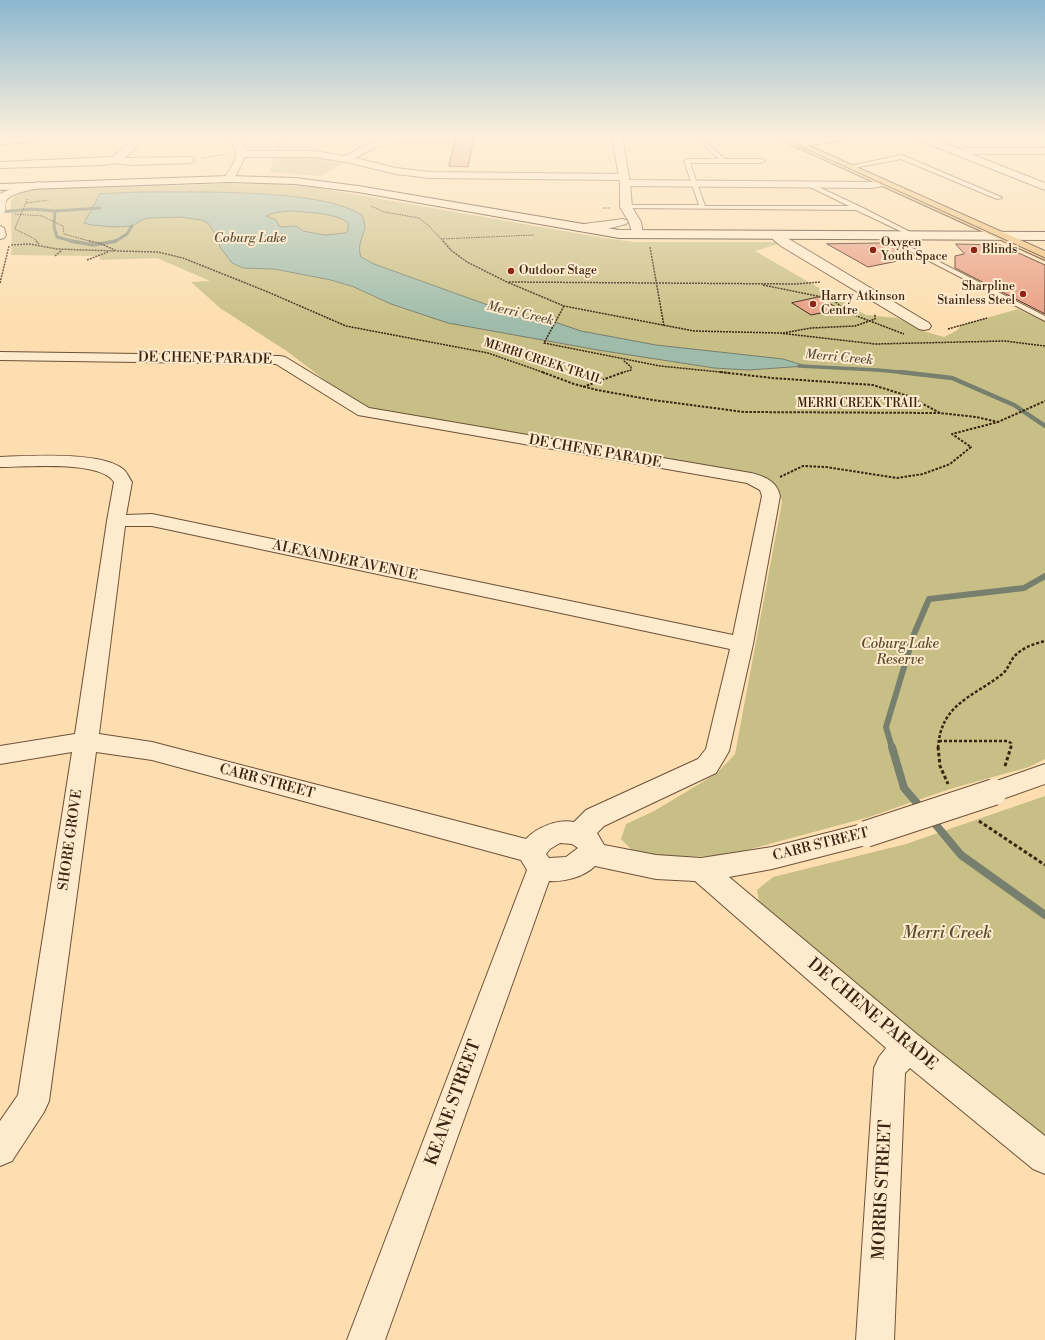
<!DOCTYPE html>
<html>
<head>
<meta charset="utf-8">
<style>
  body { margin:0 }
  canvas { display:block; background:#fddeb0 }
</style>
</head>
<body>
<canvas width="1045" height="1340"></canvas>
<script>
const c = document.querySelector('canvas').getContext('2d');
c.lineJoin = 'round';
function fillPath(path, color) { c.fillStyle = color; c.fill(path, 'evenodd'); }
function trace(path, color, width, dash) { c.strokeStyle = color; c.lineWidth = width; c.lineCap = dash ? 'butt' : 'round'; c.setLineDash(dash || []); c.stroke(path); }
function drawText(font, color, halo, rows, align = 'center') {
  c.font = font + ' "Libre Bodoni",serif'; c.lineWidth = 4; c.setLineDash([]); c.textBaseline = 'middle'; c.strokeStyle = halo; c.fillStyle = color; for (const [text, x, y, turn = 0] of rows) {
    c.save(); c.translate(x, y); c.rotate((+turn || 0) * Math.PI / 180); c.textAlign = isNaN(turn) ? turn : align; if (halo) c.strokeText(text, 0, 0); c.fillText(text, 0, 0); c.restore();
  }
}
const green = new Path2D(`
  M275 156H298L343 163 322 176 269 172Z
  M221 184H275L306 186 604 238 634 242H776L778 244 755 251 866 315 898 318 923 331 944 337 956 331 962 325 1018 309 1045 322V759L1029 767 950 789 869 817 725 856 666 857 635 853 621 839 626 824 654 811 716 774 735 754 782 502C780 483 770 480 754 474L360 407 288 352 220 308 191 282 210 281 157 258 100 260V256L11 255C13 237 10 219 11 200L16 195 25 191 47 189Z
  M1045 796V1140L760 906 757 890 773 877 906 844Z`);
const water = new Path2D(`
  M140 192C190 192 239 191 288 196 313 199 340 202 362 215 363 219 365 224 365 228 362 239 357 246 361 257L374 264 510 313 549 320 581 331 656 345 783 359 806 366 748 370 714 368 598 350 448 323 391 304 354 287 331 280 274 269 243 268 232 263 220 247 217 237 208 223 201 220 180 217 148 218 142 220 132 226 115 227 91 225 84 223 100 194ZM289 211C305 212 337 213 348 223V231L345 233 325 235 303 231 296 226 280 227 276 220 266 216 274 213Z`);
const streamFar4 = new Path2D(`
  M55 211 54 227 57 237 75 242
  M0 212 32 209 55 211 100 208
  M114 242 127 234 132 226`);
const streamFar3 = new Path2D(`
  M71 241 94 245 116 241
  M799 366 877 370 910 373`);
const streamFar2 = new Path2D(`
  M900 372 952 378 1014 405 1045 426`);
const streamFar1 = new Path2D(`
  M892 748 886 727 914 634 929 599 1024 588 1045 576`);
const stream = new Path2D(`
  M892 747 904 788 922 809
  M931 819 961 855 1045 915`);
const building = new Path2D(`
  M456 137H474L468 167 449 166Z
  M892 243 918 257 868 267 827 244Z
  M956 244 1001 245 1045 265V314L955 268V256L964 254Z
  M819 297 839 309 811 315 792 303Z`);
const pathFar4 = new Path2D(`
  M395 142H448L450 137
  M203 158 226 154
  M26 203 49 200
  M371 206 384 212 419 218 428 225 444 242
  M603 208H610
  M15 214 42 216 63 226 64 234 93 242
  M15 228 18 221
  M15 229 35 239 37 242
  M441 239 534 235`);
const pathFar3 = new Path2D(`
  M36 241 39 244
  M89 241 99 243 117 251 158 252 183 258 268 292 346 326 488 353 545 373
  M443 241 452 251 467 262 507 282 564 306 694 331 779 333 875 344 1005 341 1045 346
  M11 245 30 244 57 249 115 251
  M650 247 664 326
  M55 256 62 250
  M87 260 108 252
  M509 282 797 284 820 282
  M0 283 9 246
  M763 285 832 299 849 313 904 334
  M837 301 848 299
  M564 306 544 343 660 366 730 373
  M948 329 987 318
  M783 333 811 328 855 326 875 319V314
  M621 373 631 370V367L623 360`);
const pathFar2 = new Path2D(`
  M542 372 574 384 597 390 653 400 744 412 940 413 976 417 998 422
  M720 372 772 378 873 385 908 396 940 413
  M583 387 624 372
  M780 477 803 466 826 467 897 478 923 474 950 464 971 447 952 434 998 422 1045 401`);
const pathFar1 = new Path2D(`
  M939 741H1007L1011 743V748
  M938 748C941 704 971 698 1001 675 1007 671 1009 664 1013 658 1021 648 1033 644 1045 641`);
const path = new Path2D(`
  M938 747 940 766 948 784
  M1005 766 1011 747
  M979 821 1045 865`);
const service = new Path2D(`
  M283 137H288L282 146H278Z
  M695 137H700L725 159H762L765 161 762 163H690L705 206H849L806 185V183L808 182 861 207 918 236 913 237 856 210 624 208 623 207 626 205H699L684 161 687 159H719Z
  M902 155 1001 197 1002 198 997 199 901 159 848 169 845 167Z
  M883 235H887L1045 316V321L883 237Z`);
const minor = new Path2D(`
  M19 137H44L39 140 0 145V139Z
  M137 137H147L125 158 190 157 195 160 190 163 130 165 116 163 103 165 0 168V162L113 157Z
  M228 137H238L243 142 246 151H314L345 156 372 142 376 137H386L378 146 355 158 396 168 430 172 624 174 629 177 625 180 872 182 884 180 889 183 888 185 872 188 625 186 620 183 624 180 430 178 396 174 346 162 314 157H245L234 179 229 182 224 179C234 161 243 156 228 137Z
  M827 137H848L843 140 799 147 794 144 799 141Z
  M914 137H927L962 150 966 148H1045V154H971L1045 183V190L916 139Z
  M775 232 779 233 929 323 931 326 929 329 924 330 919 329 781 246 769 236 771 233Z
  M0 352 280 356 285 357 369 408 751 473C764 476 777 481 780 496L753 644 729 751 725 758 716 773 604 826 597 833 604 845 656 855 701 858 772 847 866 823 875 826 879 834 875 842 866 845 772 869 729 877 918 1035 1045 1136V1174L1033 1169 910 1068 905 1073 894 1340H856L874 1068 879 1057 886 1048 695 881 656 879 595 866C584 877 564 882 549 881L385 1340H347L527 870 521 860 152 760 96 752 49 1101 44 1112 12 1161 0 1166V1121L18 1095 72 752 0 764V746L75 734 107 521 114 482C101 460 25 467 0 467V457C29 456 100 451 123 469 127 472 129 478 132 482L126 515 152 514 733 635 762 496 760 490 747 483 358 415 276 364 0 360ZM125 526H152L730 649 706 749 698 759 586 810 574 822C558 819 537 827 526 839L152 742 99 734ZM560 843 572 844 578 848 566 857 549 858 546 854 550 849Z
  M1045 764V784L994 802 985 799 982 792 985 785Z`);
const tertiary = new Path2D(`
  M612 137H622L630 183 632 207 641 222 643 234 641 236H633L629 222 620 207V183Z
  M39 182 44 185 43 187C32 190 11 192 5 202L0 203V194L8 190Z
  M622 219 626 220 628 222 626 224C611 228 590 234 575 230L573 228 575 226C590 222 606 222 622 219Z
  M0 226 4 228 6 235 4 238 0 239Z`);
const secondary = new Path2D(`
  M229 176 295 178 358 186 619 230 1045 232V240L619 238 358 192 295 184 229 182 0 190V184Z`);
const trunk = new Path2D(`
  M777 137H789L1045 251V260L779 139Z`);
const tram = new Path2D(`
  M780 137 1045 258`);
const pathBridge = new Path2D(`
  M18 221 28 198`);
const minorBridge = new Path2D(`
  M866 834 994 792`);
const tertiaryBridge = new Path2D(`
  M0 210 1 200`);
const markers = [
  [873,250,4,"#8f2418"],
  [974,250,4,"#8f2418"],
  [511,271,4,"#8f2418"],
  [1023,294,4,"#8f2418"],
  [813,304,4,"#8f2418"]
];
const farPoinames = [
  ["Oxygen",881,243],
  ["Youth Space",881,257],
  ["Blinds",982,250],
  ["Outdoor Stage",519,271],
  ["Sharpline",1015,287,"right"],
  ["Stainless Steel",1015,301,"right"],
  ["Harry Atkinson",821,297],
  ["Centre",821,311]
];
const farStreetnames = [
  ["MERRI CREEK TRAIL",543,362,18],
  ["MERRI CREEK TRAIL",859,404]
];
const farWaternames = [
  ["Coburg Lake",250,239],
  ["Merri Creek",520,314,13],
  ["Merri Creek",839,358,5]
];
const streetNames = [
  ["DE CHENE PARADE",205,359,1],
  ["DE CHENE PARADE",595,452,10],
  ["ALEXANDER AVENUE",345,561,12],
  ["CARR STREET",267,782,15],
  ["SHORE GROVE",71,840,-82],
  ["CARR STREET",821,845,-14]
];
const parkNames = [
  ["Coburg Lake",900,645],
  ["Reserve",900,661]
];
const nearParknames = [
  ["Merri Creek",947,934]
];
const nearStreetnames = [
  ["DE CHENE PARADE",872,1015,40],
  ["KEANE STREET",454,1103,-70],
  ["MORRIS STREET",883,1190,-87]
];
fillPath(green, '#c8bf86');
fillPath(water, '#9fbcab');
trace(water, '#777f6e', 1);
trace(streamFar4, '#777f6e', 3);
trace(streamFar3, '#777f6e', 3.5);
trace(streamFar2, '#777f6e', 4.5);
trace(streamFar1, '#777f6e', 6);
trace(stream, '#777f6e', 8);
fillPath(building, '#e89e83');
trace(building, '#3b2412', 1);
trace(service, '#6c523a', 2);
trace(minor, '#6c523a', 2);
trace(tertiary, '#6c523a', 2);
trace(secondary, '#3b2412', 2);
trace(trunk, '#3b2412', 2);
trace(pathFar4, '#3b2412', 1, [1.5, 1]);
trace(pathFar3, '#3b2412', 1.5, [2, 1]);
trace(pathFar2, '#3b2412', 2, [2.5, 1.5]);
trace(pathFar1, '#3b2412', 2.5, [3, 2]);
trace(path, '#3b2412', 3, [3.5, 2.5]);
fillPath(service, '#feeacc');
fillPath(minor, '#feeacc');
fillPath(tertiary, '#feeacc');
fillPath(secondary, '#feeacc');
fillPath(trunk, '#eebf78');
trace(tram, '#3b2412', 1);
trace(minorBridge, '#6c523a', 28, []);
trace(tertiaryBridge, '#6c523a', 11, []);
trace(pathBridge, '#3b2412', 1, [1.5, 1]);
trace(minorBridge, '#feeacc', 26);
trace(tertiaryBridge, '#feeacc', 10);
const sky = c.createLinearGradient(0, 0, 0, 324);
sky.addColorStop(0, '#8bb7d0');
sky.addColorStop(0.42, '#fef0db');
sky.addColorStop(1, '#fef0db00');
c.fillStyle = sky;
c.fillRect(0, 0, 1045, 324);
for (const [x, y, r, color] of markers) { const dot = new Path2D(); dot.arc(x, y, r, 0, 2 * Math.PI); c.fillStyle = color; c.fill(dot); trace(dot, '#feeacc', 1.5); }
drawText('12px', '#3b2412', '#feeacc', farPoinames, 'left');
drawText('12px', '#3b2412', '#feeacc', farStreetnames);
drawText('italic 13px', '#595240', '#feeacc', farWaternames);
drawText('14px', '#3b2412', '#feeacc', streetNames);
drawText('italic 14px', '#5e4b2f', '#feeacc', parkNames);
drawText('italic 17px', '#5e4b2f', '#feeacc', nearParknames);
drawText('17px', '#3b2412', '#feeacc', nearStreetnames);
</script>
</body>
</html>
